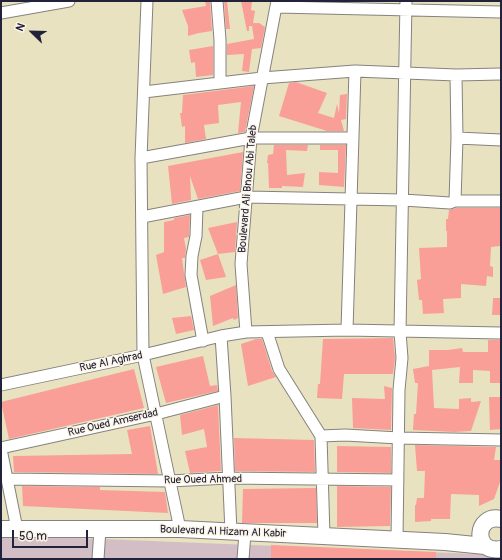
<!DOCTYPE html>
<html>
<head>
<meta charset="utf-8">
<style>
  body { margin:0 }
  #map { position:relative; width:502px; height:560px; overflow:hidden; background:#e8e2c0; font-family:Pangolin,sans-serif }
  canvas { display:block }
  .frame { position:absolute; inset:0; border:2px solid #22223b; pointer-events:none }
  .north { position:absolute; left:12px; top:12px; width:40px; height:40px; -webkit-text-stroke:3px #fcf5e5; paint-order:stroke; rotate:293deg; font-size:11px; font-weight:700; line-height:16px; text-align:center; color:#22223b }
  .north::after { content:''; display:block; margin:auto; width:14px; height:18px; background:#22223b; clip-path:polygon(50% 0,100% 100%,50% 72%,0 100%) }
  .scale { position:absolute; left:12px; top:530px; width:76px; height:18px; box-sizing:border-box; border:2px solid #22223b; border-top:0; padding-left:5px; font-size:12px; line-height:14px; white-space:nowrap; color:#22223b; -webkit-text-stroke:3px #fcf5e5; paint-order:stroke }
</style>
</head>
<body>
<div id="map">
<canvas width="502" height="560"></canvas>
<div class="frame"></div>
<div class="north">N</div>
<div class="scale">50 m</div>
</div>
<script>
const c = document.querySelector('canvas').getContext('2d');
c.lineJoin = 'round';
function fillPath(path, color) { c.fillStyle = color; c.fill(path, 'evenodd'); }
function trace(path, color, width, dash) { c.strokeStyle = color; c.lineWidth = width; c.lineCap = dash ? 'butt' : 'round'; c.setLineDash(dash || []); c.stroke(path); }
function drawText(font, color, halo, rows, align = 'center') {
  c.font = font + ' Pangolin,sans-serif'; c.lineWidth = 3; c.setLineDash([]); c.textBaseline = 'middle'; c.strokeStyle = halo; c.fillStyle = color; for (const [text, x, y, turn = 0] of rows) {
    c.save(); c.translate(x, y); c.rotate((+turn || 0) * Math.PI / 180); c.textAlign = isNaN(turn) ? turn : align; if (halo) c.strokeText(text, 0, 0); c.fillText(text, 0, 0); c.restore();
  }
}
const industrial = new Path2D(`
  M1 535 501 555V559H1Z`);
const building = new Path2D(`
  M205 1H210L212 31 199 33 188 36V26L182 10 206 6Z
  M224 1H227L230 29H226Z
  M241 1H252L251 10 255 11 253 23H259L265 27 261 48 252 49 249 72 242 71 244 54 227 55V44L254 39 252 26H249V31H247Z
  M213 46V75L196 77 195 62 191 63 189 50Z
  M296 82 327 93 318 113 334 118 337 104 339 113 340 95 347 94 346 119 341 120 344 131H327L279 116 289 83Z
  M254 86 245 132 238 133 241 102 218 105 219 123 204 125 206 139 185 143V126L182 127 180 113H182L183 95Z
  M274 145H308L307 151 286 150 287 175 305 173 303 187 282 186V188H269L268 163H267L268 155 273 154Z
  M320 145H346L344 187 319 185V172L338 173V150H320Z
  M243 152 240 191 198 199 190 176 191 200 172 204 168 166Z
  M456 208H501L500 246 491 247 490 266 493 267V277L487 276 486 286 461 284V298L443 299 444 313 423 314 422 300H419L417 280 421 279 419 248 447 247V231H446V219H448L449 210Z
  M190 215 189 235V237L184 238 186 249 185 258H182L186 287 163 294 156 255 164 252V222L174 220V218Z
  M237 222 235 252 218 254 208 228Z
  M218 254 226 277 206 280 200 260Z
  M236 285 238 318 234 320 233 318 213 326 210 296Z
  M493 298H501V315H492Z
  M191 316 194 330 176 334 172 318Z
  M393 338 395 358 393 374H344L342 399 317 398 318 384H320L323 339Z
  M256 339H262L272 371 276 377 248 386 241 344Z
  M488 340H501V383H490V371L473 370V383H459L460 367 432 370 434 408 459 409V399L471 398V402L481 401 471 431 454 432 413 430 414 414H416L418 383H415L413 369 429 366V350H448L462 348 463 352H488Z
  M203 356 210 386 217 385 218 391 166 403 156 367Z
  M134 369 144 408 9 439 1 402Z
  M384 386 392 388 391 430 353 428 352 398 385 399Z
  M489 397H501V429L490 430Z
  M218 405 221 471 190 473 185 451 207 447 204 429 182 435 180 415Z
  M150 426 158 474 14 472 13 456 132 454 127 430Z
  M234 438 314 440 315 472 235 471Z
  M415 445 496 447 494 460H501L500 482 494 499 479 506V495L451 494 450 519H431V521L415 522V505H416L417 498H424L425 471H417Z
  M337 446 391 447V473L337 472Z
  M22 486 100 487V490L165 492 168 513 23 506Z
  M337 486 391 487 390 526 337 527Z
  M312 488H316L317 523H242L243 489Z
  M271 545 436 552V559H271Z`);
const street = new Path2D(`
  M147 1 141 158 143 355 180 529
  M217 1 220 40V82
  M277 7 501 12
  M1 13 69 1
  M144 92 262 78 355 71 456 75 501 74
  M457 138 501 140
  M141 158 251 138H353
  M455 201 457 138 456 75
  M197 207 196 236 192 256 191 275 203 341
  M142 217 246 197 403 200 450 203 455 201H501
  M347 330 355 71
  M246 332 241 264 251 138 277 1
  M267 332 279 369 321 436 324 536
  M221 336 225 396 231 532
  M1 385 143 355 221 336 246 332 347 330 501 333
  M321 436 345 435 399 438 501 440
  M1 448 156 414 225 396
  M1 449 17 529
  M7 479 170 481 228 478 398 480
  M397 539 399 390 402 358 400 332 406 1
  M98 559 100 529
  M243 559 245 533`);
const secondary = new Path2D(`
  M501 519C475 513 472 554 501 549
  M1 529H180L445 542 485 546`);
const streetNames = [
  ["Boulevard Ali Bnou Abi Taleb",248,189,-85],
  ["Rue Al Aghrad",111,362,-12],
  ["Rue Oued Amserdad",113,423,-13],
  ["Rue Oued Ahmed",203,480,-1],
  ["Boulevard Al Hizam Al Kabir",223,532,2]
];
fillPath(industrial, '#d2bec4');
fillPath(building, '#f99f97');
trace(street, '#85827e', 13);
trace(secondary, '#85827e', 18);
trace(street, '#fff', 11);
trace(secondary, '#fff', 16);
drawText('11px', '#22223b', '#fcf5e5', streetNames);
</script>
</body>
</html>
